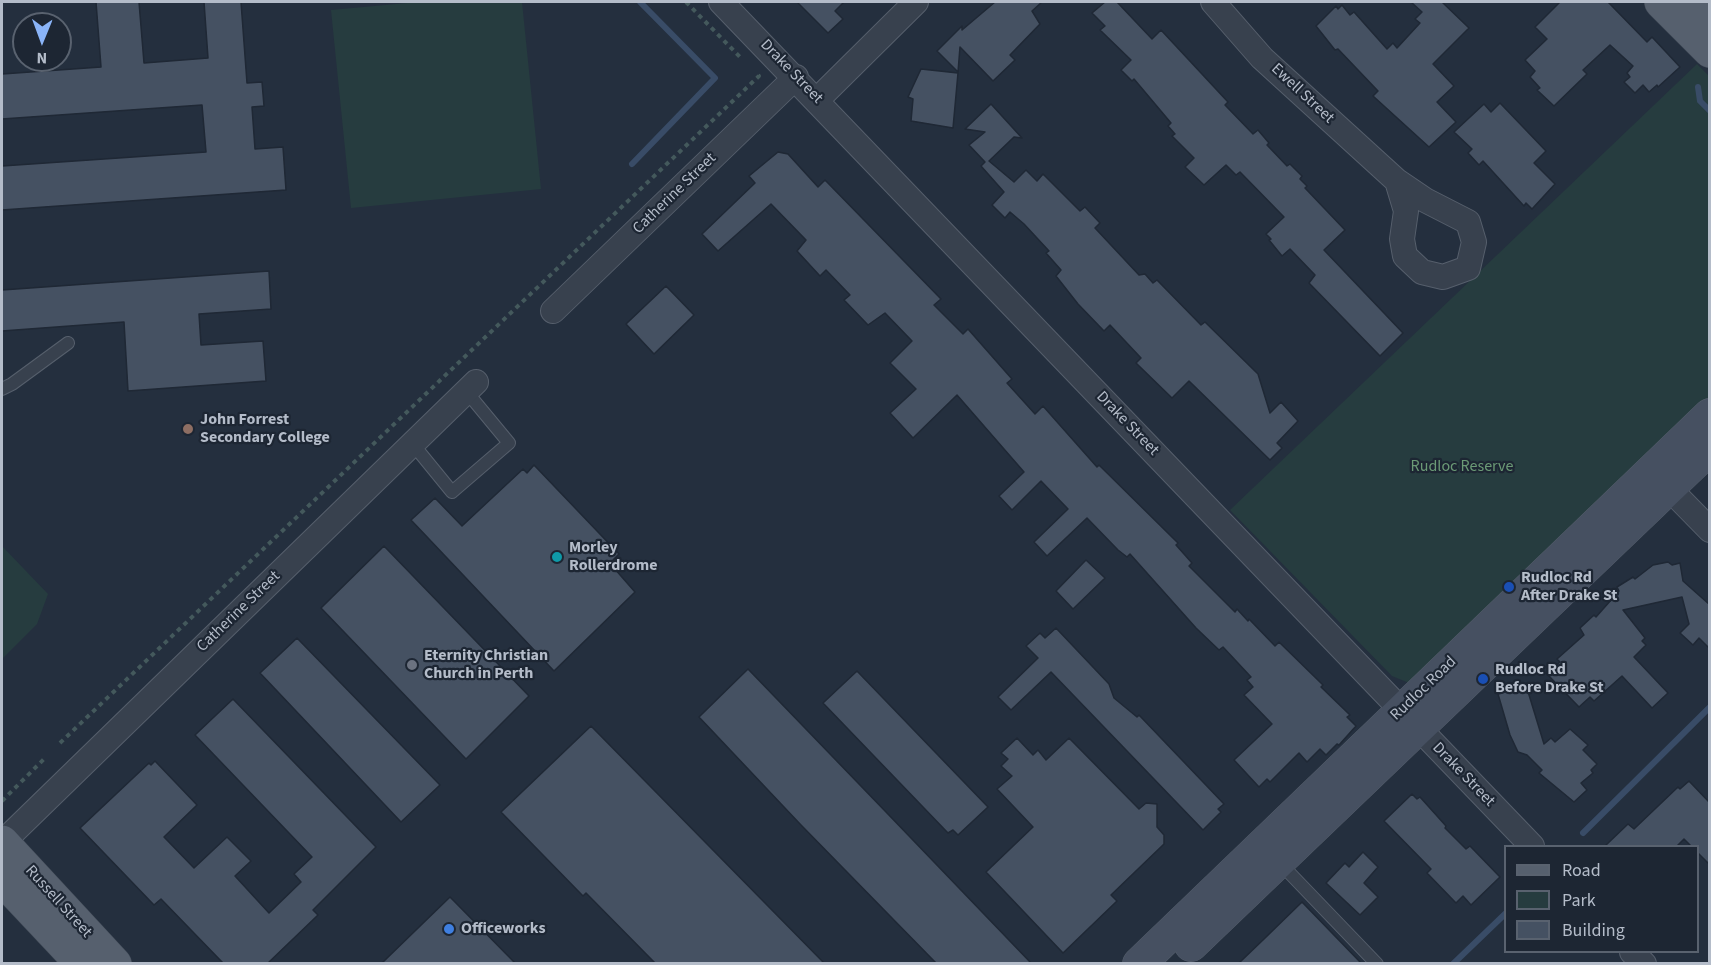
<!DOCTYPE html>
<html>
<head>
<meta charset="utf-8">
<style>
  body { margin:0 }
  #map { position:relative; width:1711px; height:965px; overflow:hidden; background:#242f3e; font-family:"Source Sans 3",sans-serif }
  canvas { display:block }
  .frame { position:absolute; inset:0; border:3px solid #b4bcc9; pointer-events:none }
  .legend { position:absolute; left:1504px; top:845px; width:195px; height:108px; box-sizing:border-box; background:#1d2633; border:2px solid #59626f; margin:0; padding:8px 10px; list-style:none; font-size:18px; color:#b4bcc9 }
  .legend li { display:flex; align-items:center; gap:12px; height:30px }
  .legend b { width:30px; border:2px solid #59626f }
  .north { position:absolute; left:12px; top:12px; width:60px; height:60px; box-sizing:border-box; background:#1d2633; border:2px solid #59626f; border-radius:50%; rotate:181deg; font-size:16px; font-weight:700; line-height:24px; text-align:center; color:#b4bcc9 }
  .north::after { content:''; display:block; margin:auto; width:21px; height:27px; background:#8ab4f8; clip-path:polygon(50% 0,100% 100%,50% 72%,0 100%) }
</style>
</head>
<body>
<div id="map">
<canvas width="1711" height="965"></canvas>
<div class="frame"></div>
<ul class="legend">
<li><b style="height:8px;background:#56606e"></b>Road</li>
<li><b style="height:16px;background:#263c3f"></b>Park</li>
<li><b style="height:16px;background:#455162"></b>Building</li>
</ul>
<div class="north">N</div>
</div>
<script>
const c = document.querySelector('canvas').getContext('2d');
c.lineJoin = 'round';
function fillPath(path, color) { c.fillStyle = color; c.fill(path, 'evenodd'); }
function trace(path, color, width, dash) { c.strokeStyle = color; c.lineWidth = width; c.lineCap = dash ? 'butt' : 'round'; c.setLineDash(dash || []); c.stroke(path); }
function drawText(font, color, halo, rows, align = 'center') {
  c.font = font + ' "Source Sans 3",sans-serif'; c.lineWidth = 4.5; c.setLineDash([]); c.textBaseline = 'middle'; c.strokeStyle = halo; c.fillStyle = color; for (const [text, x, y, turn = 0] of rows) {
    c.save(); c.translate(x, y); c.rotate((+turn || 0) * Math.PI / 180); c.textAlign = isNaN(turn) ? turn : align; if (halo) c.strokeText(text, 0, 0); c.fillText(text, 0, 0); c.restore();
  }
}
const green = new Path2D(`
  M418 2H522L541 189 351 208 331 10Z
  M1697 64 1709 76V407L1414 685 1392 676 1230 510Z
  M2 546 48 594 37 624 2 659Z`);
const stream = new Path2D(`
  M1698 87 1700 101 1710 111
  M632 164 715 78 640 2
  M1583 833 1710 707
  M1453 964 1506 913`);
const building = new Path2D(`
  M96 2H139L144 63 208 58 204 2H241L247 83 262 82 264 106 252 107 255 149 283 147 286 190 2 210V166L206 152 202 105 2 119V74L101 67Z
  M797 2H844L835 11 843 19 828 33Z
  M995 2H1042L1032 11 1040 24 1010 55 1015 60 993 81 960 47 958 72 937 51 962 26V30Z
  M1105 2H1117L1152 39 1161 30 1228 102 1225 105 1253 134 1258 130 1269 143 1267 145 1287 166 1290 164 1302 176 1300 179 1307 186 1305 188 1345 230 1324 250 1403 333 1380 356 1309 283 1315 275 1290 249 1282 256 1269 240 1271 239 1266 234 1284 217 1240 172 1236 175 1226 165 1204 185 1185 167 1194 158 1172 136 1175 134 1168 126 1171 123 1134 79 1132 81 1121 70 1131 60 1100 30 1105 26 1092 13Z
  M1411 2H1442L1469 28 1433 64 1454 86 1437 102 1456 122 1429 147 1373 96 1378 91 1338 49 1335 50 1316 26 1336 6 1338 9 1342 5 1350 15 1354 12 1387 49 1393 43 1397 48 1420 23 1415 19 1422 12Z
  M1560 2H1608L1647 42 1652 37 1680 67 1658 87 1657 85 1649 92 1643 85 1635 93 1624 82 1630 77 1627 73 1633 66 1610 45 1583 70 1587 74 1554 106 1537 90 1540 88 1530 77 1535 71 1525 60 1547 39 1535 27Z
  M921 69 958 73 953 128 911 121 913 99 908 97Z
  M1500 103 1546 151 1534 163 1555 184 1532 209 1526 203 1524 206 1483 161 1479 165 1468 153 1472 149 1454 132 1484 104 1491 112Z
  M991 104 1022 138 1014 137 989 161 1014 182 1026 170 1037 181 1043 174 1080 211 1085 207 1100 223 1095 228 1139 275 1145 274 1153 283 1157 280 1201 325 1205 322 1258 374 1270 413 1281 402 1298 421 1277 443 1282 448 1270 460 1189 381 1172 398 1136 363 1141 358 1110 325 1104 331 1078 304 1056 276 1061 270 1046 253 1049 251 1024 224 1010 212 1005 218 992 205 1004 192 981 166 985 162 969 145 985 132 965 129Z
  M778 152 788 154 818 187 825 180 941 299 934 305 963 334 968 329 1012 379 1007 383 1035 414 1043 406 1097 467 1099 465 1178 543 1176 545 1192 563 1189 566 1235 612 1237 609 1248 621 1249 619 1275 646 1279 642 1323 685 1321 687 1350 715 1347 717 1356 726 1339 745 1337 744 1326 755 1320 749 1307 762 1299 753 1270 782 1267 779 1259 787 1234 760 1272 724 1244 695 1253 687 1247 680 1251 677 1223 647 1219 650 1196 628 1130 554 1127 557 1118 550 1087 518 1047 556 1034 542 1068 509 1041 481 1012 510 999 496 1024 472 957 395 913 438 890 413 916 389 890 363 912 341 885 313 868 325 844 300 850 295 826 270 820 276 797 251 806 240 771 204 718 251 702 234 755 183 749 176Z
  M269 271 271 309 199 314 201 345 263 341 266 381 128 391 124 322 2 331V290Z
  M666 286 694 315 654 354 626 324Z
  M534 465 619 554 613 560 617 565 614 568 635 592 554 671 411 520 435 498 462 526 523 469 527 473Z
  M384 546 529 696 466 759 321 608Z
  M1086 560 1105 578 1073 609 1056 591Z
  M1668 562 1672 565 1680 563 1683 581 1710 605V649L1699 638 1693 645 1680 633 1689 624 1682 597 1623 610 1645 638 1642 641 1646 645 1634 657 1668 693 1652 708 1622 676 1594 701 1590 697 1579 707 1547 674 1560 662 1557 659 1584 635 1580 628 1594 615 1596 617 1619 591 1617 587 1633 577 1635 579 1653 565Z
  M1056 628 1109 684 1114 698 1137 717 1139 715 1224 804 1218 809 1221 812 1203 830 1051 672 1011 710 998 697 1038 658 1026 646 1040 633 1045 638Z
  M297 638 440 785 401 822 260 673Z
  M748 669 886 812 1031 963H936L801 825 699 717Z
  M857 671 988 807 958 835 953 830 948 833 823 703Z
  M1526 685 1544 744 1551 738 1555 742 1570 729 1588 745 1583 750 1597 764 1591 770 1593 773 1581 783 1587 790 1574 802 1539 773 1542 770 1527 755 1518 752 1510 735 1498 694Z
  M233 699 376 847 313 910 318 915 268 963H223L161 899 154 905 80 828 149 763 151 765 155 761 197 805 164 837 194 868 227 837 251 861 235 876 269 913 301 882 294 874 312 857 195 735Z
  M591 726 824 963H655L586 893 583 896 501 812Z
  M1017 738 1033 755 1038 750 1046 760 1069 738 1139 809 1146 803 1157 804V827L1164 835V844L1111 895 1117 901 1063 953 986 872 1033 827 997 789 1012 776 1001 766 1008 759 1001 753Z
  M1689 781 1709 802 1710 865 1698 853V846H1691L1684 839 1677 846H1605L1628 824 1634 829 1678 787 1680 789Z
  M1412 794 1417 799 1420 797 1446 826 1445 828 1466 849 1470 846 1500 877 1471 905 1463 896 1456 903 1427 873 1431 869 1384 821Z
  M1363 852 1378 867 1364 883 1378 897 1360 915 1326 883 1345 863 1349 867Z
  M450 897 515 963H382Z
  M1302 902 1361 963H1239L1263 940Z`);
const path = new Path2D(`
  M686 2 740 57
  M60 743 759 76 756 73
  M2 801 44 759`);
const lane = new Path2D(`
  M2 389 12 384 68 343
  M412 443 452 492 509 443 466 391
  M1279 862 1377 964`);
const street = new Path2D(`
  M721 2 1532 846
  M1213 2 1262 58 1397 181 1425 200 1468 222 1474 242 1468 268 1443 277 1422 272 1405 256 1402 239 1406 211 1397 181
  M818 99 916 2
  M553 311 796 77
  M1657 476 1710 530
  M2 843 476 382
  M1632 952 1644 964`);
const secondary = new Path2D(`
  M1191 945 1710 448
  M1139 964 1710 415`);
const primary = new Path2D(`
  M1661 2 1710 51
  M1702 2 1710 9
  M2 842 115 964
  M2 879 82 964`);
const markers = [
  [188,429,6,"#8d6e63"],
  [557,557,6,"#0f9aa8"],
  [1509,587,6,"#1a4fb4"],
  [412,665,6,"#6b7280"],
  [1483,679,6,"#1a4fb4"],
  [449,929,6,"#3f7fe0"]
];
const streetNames = [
  ["Drake Street",791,72,46],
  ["Ewell Street",1302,94,43],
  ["Catherine Street",675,194,-44],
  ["Drake Street",1127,424,46],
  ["Catherine Street",239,612,-44],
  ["Rudloc Road",1424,689,-44],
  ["Drake Street",1463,775,46],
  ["Russell Street",58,902,48]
];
const poiNames = [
  ["John Forrest",200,420],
  ["Secondary College",200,438],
  ["Morley",569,548],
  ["Rollerdrome",569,566],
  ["Rudloc Rd",1521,578],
  ["After Drake St",1521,596],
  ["Eternity Christian",424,656],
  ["Church in Perth",424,674],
  ["Rudloc Rd",1495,670],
  ["Before Drake St",1495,688],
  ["Officeworks",461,929]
];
const parkNames = [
  ["Rudloc Reserve",1462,467]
];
fillPath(green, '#263c3f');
trace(stream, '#394c67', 6);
fillPath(building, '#455162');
trace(building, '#1f2835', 1.5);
trace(lane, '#565f6c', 14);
trace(street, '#565f6c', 26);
trace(secondary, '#565f6c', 34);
trace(primary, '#414a57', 34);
trace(path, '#44595c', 4, [4.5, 4.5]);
trace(lane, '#38414e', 12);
trace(street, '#38414e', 24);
trace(secondary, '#465061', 33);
trace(primary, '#56606e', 33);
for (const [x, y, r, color] of markers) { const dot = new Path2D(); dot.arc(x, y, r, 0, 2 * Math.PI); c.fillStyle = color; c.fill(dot); trace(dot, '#1d2633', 2); }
drawText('16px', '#b4bcc9', '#1d2633', streetNames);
drawText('bold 16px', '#b4bcc9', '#1d2633', poiNames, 'left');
drawText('16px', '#6b9a76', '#1d2633', parkNames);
</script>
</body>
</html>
